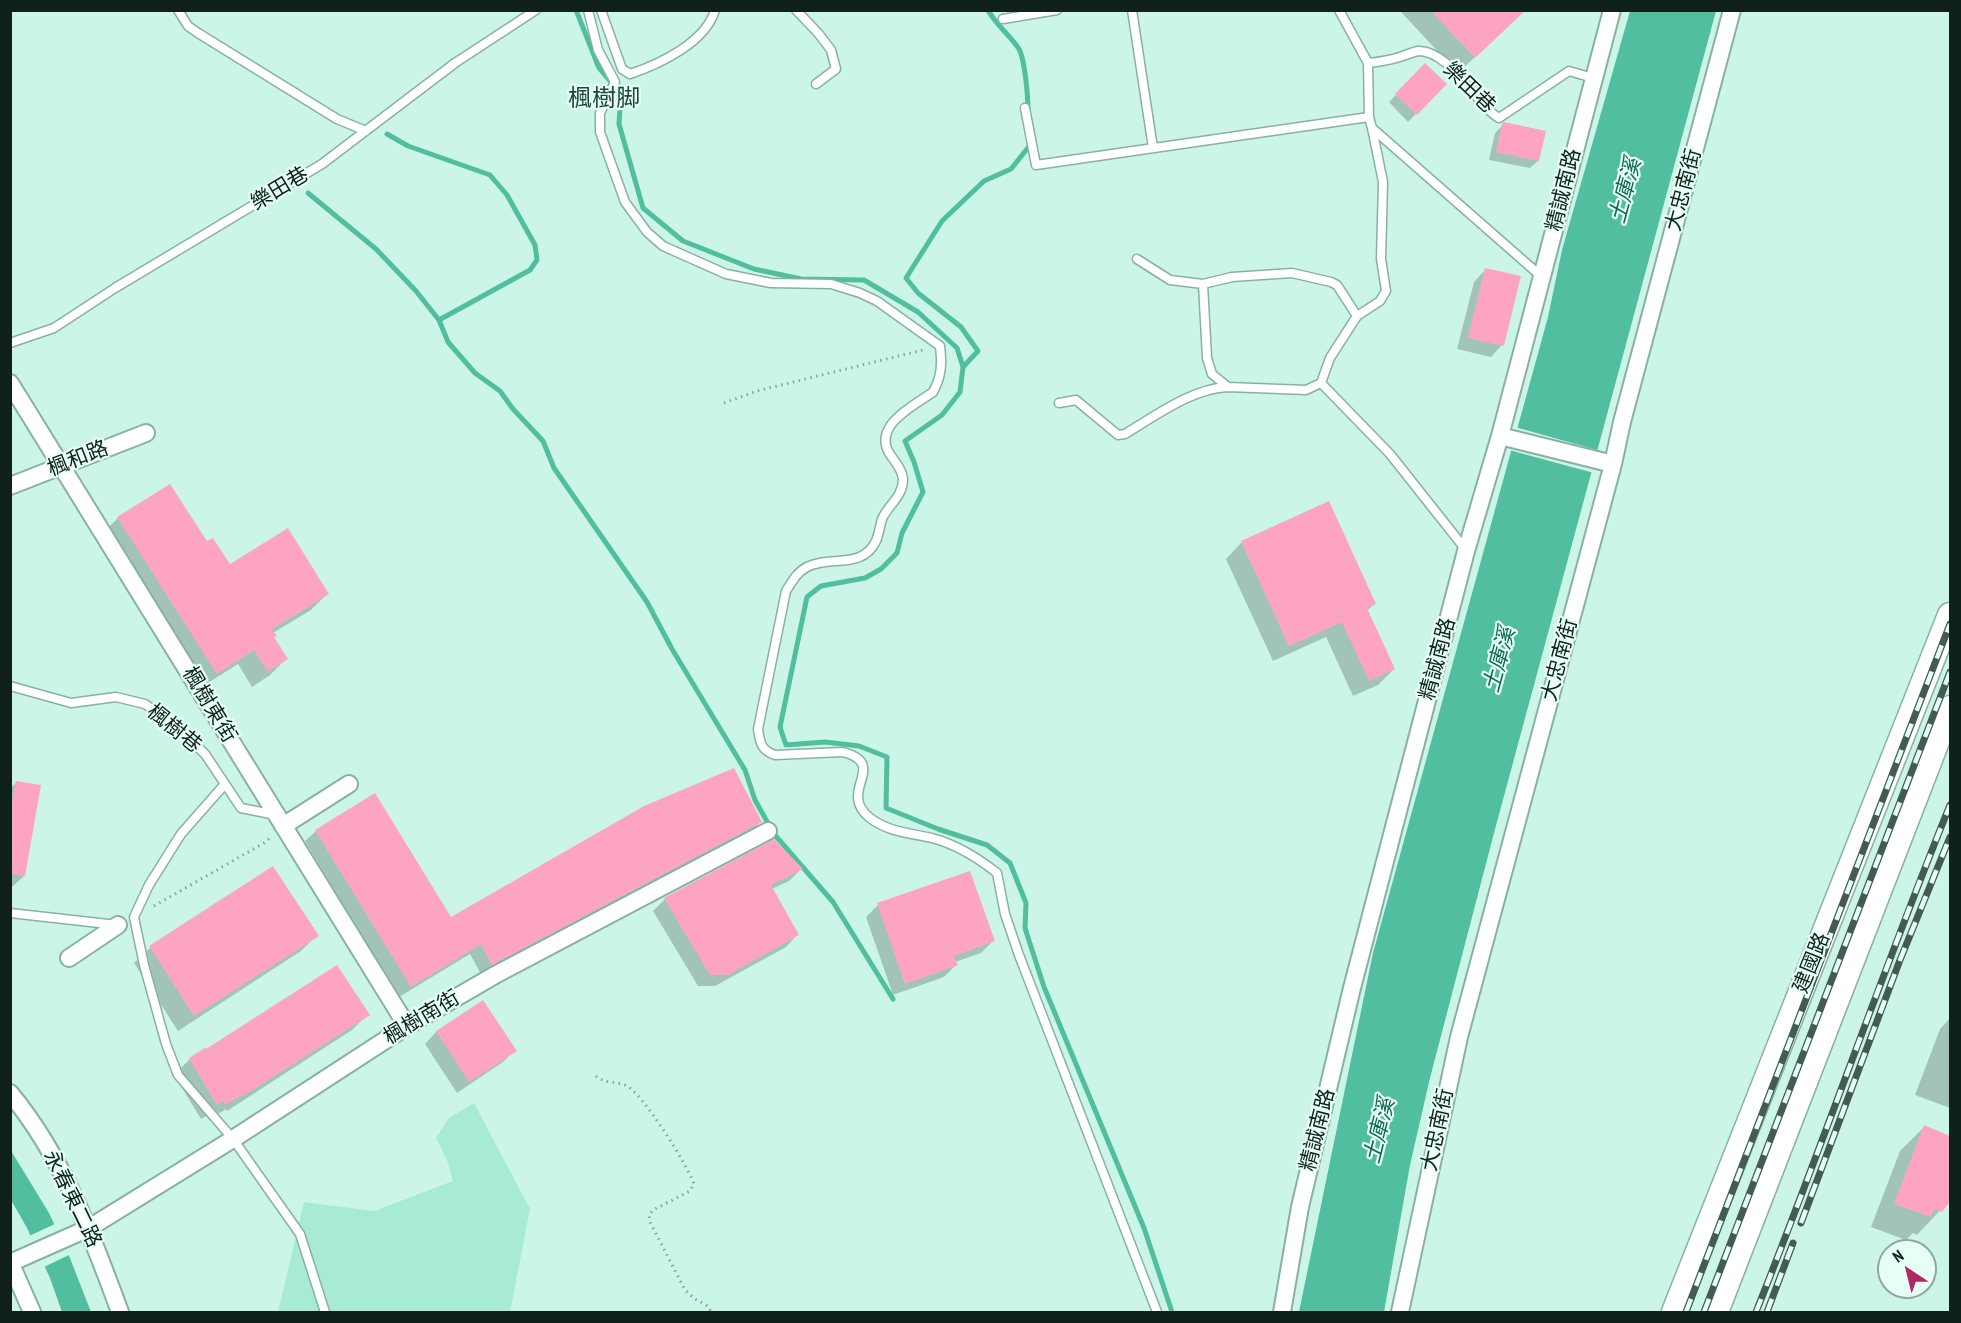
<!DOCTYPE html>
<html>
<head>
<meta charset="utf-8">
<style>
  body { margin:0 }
  #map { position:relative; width:1961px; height:1323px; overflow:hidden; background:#cbf6e7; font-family:"PT Sans Narrow",sans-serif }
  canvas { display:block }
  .frame { position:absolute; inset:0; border:12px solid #10201b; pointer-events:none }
  .north { position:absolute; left:1877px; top:1239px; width:60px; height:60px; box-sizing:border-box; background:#e5fff5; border:2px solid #90a69e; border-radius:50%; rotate:325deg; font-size:16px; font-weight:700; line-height:24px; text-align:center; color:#10201b }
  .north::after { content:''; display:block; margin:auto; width:21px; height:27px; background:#b12765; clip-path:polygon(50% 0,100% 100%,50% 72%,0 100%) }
</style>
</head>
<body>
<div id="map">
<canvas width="1961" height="1323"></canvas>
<div class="frame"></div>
<div class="north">N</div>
</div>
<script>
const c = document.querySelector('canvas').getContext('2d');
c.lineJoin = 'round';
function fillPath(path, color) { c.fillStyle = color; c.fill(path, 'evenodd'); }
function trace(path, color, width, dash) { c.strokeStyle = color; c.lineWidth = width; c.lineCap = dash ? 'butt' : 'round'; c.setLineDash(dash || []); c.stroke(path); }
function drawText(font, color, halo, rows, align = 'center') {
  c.font = font + ' "PT Sans Narrow","Noto Sans TC",sans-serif'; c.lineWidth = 4.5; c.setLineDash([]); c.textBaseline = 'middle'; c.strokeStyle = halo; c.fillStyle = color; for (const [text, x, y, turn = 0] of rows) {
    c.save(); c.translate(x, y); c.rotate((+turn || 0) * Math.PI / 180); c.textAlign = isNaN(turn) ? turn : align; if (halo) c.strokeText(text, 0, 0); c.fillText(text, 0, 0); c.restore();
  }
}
const green = new Path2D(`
  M474 1103 530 1209 510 1312H278L304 1202 374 1211 453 1181 447 1160 436 1138 449 1118Z`);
const water = new Path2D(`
  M1630 11H1716L1494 833 1430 1078 1410 1165 1384 1312H1299L1373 953 1548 317 1562 250Z
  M10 1149 49 1213 68 1253 91 1312H62L50 1278 27 1228 11 1200Z`);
const pier = new Path2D(`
  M1515 427 1597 450 1601 448 1594 473 1509 450Z
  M57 1223 71 1254 42 1268 27 1237Z`);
const shadow = new Path2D(`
  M1402 10H1525L1458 73 1401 12Z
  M1425 65 1445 84 1408 122 1389 102Z
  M1503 125 1538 161 1530 168 1489 160 1495 133Z
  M1485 270 1502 345 1491 357 1457 349 1474 282Z
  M1328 503 1375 603 1367 611 1394 669 1378 685 1353 696 1326 637 1273 661 1226 559 1241 543Z
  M118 518 207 543 230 566 327 594 311 610 273 633V638L286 659 270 675 252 687 238 664 200 688 102 534Z
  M16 783 24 876 10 889V788Z
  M760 822 750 833 481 974 470 954 399 997 305 841 316 831 450 919Z
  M774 841 801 869 789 881 772 889 797 935 786 947 715 986H698L653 911 665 899Z
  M878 905 993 941 981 953 955 962 956 965 944 977 893 995 866 917Z
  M317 935 301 951 178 1031 134 963 150 948Z
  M483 1002 515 1050 503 1062 457 1093 425 1044 436 1032Z
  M368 1014 352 1030 227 1111 226 1109 209 1120 206 1116 201 1119 174 1075 190 1059 205 1052Z
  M1950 1018V1108L1915 1095 1940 1029Z
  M1924 1127 1950 1137V1200L1917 1235 1913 1233 1906 1240 1871 1227 1900 1151Z`);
const stream = new Path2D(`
  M576 10 599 68 621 94 619 124 643 208 683 241 754 269 801 279 864 280 918 312 957 348 963 367 960 392 942 415 905 441 914 462 923 492 902 533 897 553 881 569 865 578 821 586 807 597 780 727 786 745 825 742 859 746 887 757 886 808 938 829 987 845 1010 863 1026 903 1025 928 1044 987 1144 1228 1172 1312
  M988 10C996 25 1010 35 1019 49 1025 60 1028 97 1028 111
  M387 134 408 146 490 175 507 195 535 245 537 260 530 270 439 320
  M308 193 376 249 416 291 439 320 448 342 475 373 500 391 513 409 543 441 554 468 647 602 672 649 745 770 755 800 774 834 833 902 893 999
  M963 367 978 351 961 327 918 293 906 278 942 221 984 181 1011 169 1031 144`);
const building = new Path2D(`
  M1430 10H1526L1475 58Z
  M1425 63 1447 84 1417 115 1395 94Z
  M1504 122 1546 131 1539 161 1496 152 1502 123Z
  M1485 268 1521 276 1504 346 1468 338Z
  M170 484 207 541 213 538 230 564 288 528 329 594 272 629 277 636 274 637 288 659 268 672 254 650 217 674 117 517Z
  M1329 501 1376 604 1367 608 1395 669 1369 681 1342 622 1289 646 1241 541Z
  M734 768 762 822 492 965 481 944 411 987 315 830 375 793 451 917 644 806Z
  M16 781 41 785 25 876 10 874V800H12Z
  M774 839 803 869 771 885 799 935 728 975H710L664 898Z
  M273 866 319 936 194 1016 149 946Z
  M970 871 995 941 954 956 958 965 905 984 877 903Z
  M337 965 370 1015 243 1096 242 1095 225 1105 223 1101 217 1105 189 1058 205 1048 206 1049Z
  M483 1000 517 1051 469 1082 436 1031Z
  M1924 1125 1950 1136V1202L1942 1212 1934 1209 1931 1217 1894 1204Z`);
const path = new Path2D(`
  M724 403 757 391 923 350
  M154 906 264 843 272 836
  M596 1076C605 1084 617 1081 627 1086 643 1094 688 1166 694 1184L690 1191 653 1210 649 1215 650 1222 685 1290 695 1299 708 1306 711 1312`);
const service = new Path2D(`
  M178 10 188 26 198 33 337 119 366 131
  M588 10 598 50 615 82 600 113V132L625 202 647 232 663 246 726 274 771 283 831 284 860 293 877 301 940 346C942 363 942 376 933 392 915 405 875 424 888 451 893 460 902 468 903 479 903 497 888 505 882 519 880 526 879 534 876 541 862 570 830 555 807 567 797 572 792 582 786 591L758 729C760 743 761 750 775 755L843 752C890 765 836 791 870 818 888 832 910 833 932 838 955 844 978 858 997 873L1005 914 1019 955 1157 1312
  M601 10 622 69 630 74C660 64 706 42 715 10
  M796 10 818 33 831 50 836 69 816 84
  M1132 10 1153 148
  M1339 10 1368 63 1369 117 1372 128 1542 277
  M1003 19 1057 10
  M1368 63C1379 62 1390 60 1400 57 1406 55 1413 52 1418 51 1450 50 1475 104 1499 118L1569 71 1593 78
  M1025 108 1036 165 1369 117
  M1137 259 1170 280 1203 284 1232 277 1292 273 1331 282 1337 285 1357 316
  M1203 284 1207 358 1212 374 1228 387 1306 390 1321 383 1390 454 1466 550
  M10 343 54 328 115 288 322 164 455 63 536 10
  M1321 383 1330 358 1357 316 1380 301 1386 291 1381 259 1383 182 1372 128
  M1059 403 1076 400 1118 435 1125 434C1155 416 1193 388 1228 387
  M10 686 71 703 116 697 145 704 177 727 205 754 241 808 276 815
  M225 784 181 834 149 885 134 917 144 965 166 1044 178 1075 233 1139 300 1234 325 1312
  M10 913 117 925`);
const minor = new Path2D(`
  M10 383 407 1026
  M1500 436 1613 464
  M10 486 146 433
  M283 826 349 784
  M69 958 118 925
  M10 1093C63 1157 92 1236 120 1312
  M10 1262 32 1312
  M10 1263 89 1228 233 1139 407 1026 495 975 768 831
  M1282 1312 1300 1207 1352 988 1466 551 1500 436 1612 10
  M1400 1312 1459 1037 1613 464 1622 422 1732 10`);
const secondary = new Path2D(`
  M1674 1312 1950 615
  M1716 1312 1950 708`);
const rail = new Path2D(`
  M1801 1223 1900 960 1950 837
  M1686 1312 1950 624
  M1704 1312 1950 672
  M1756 1312C1823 1144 1882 973 1950 805
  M1767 1312 1793 1243`);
const streetNames = [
  ["樂田巷",1469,88,44],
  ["樂田巷",280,189,-31],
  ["精誠南路",1564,190,-76],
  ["大忠南街",1684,190,-75],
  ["楓和路",78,459,-21],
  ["精誠南路",1438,659,-75],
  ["大忠南街",1560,660,-75],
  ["楓樹東街",209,705,59],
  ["楓樹巷",174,729,39],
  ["建國路",1812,963,-68],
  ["楓樹南街",422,1018,-31],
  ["精誠南路",1318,1130,-76],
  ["大忠南街",1438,1130,-78],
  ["永春東二路",72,1199,64]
];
const waterNames = [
  ["土庫溪",1626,191,-75],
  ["土庫溪",1500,660,-75],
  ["土庫溪",1380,1131,-76]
];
const quarterNames = [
  ["楓樹脚",604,99]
];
fillPath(green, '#a8ebd5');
fillPath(water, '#51be9f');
fillPath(pier, '#cbf6e7');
fillPath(shadow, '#0003');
trace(stream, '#51be9f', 5);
fillPath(building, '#fda4c1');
trace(service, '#89b1a3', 11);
trace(minor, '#89b1a3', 20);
trace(secondary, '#89b1a3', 27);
trace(path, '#85a69b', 3, [1.5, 4.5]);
trace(service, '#fff', 8);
trace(minor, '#fff', 16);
trace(secondary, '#fff', 24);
trace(rail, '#435b53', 7);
trace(rail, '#e5fff5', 4.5, [14]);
drawText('21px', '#10201b', '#e5fff5', streetNames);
drawText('italic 22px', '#0f6652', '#e5fff5', waterNames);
drawText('24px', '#20463b', '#e5fff5', quarterNames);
</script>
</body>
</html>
